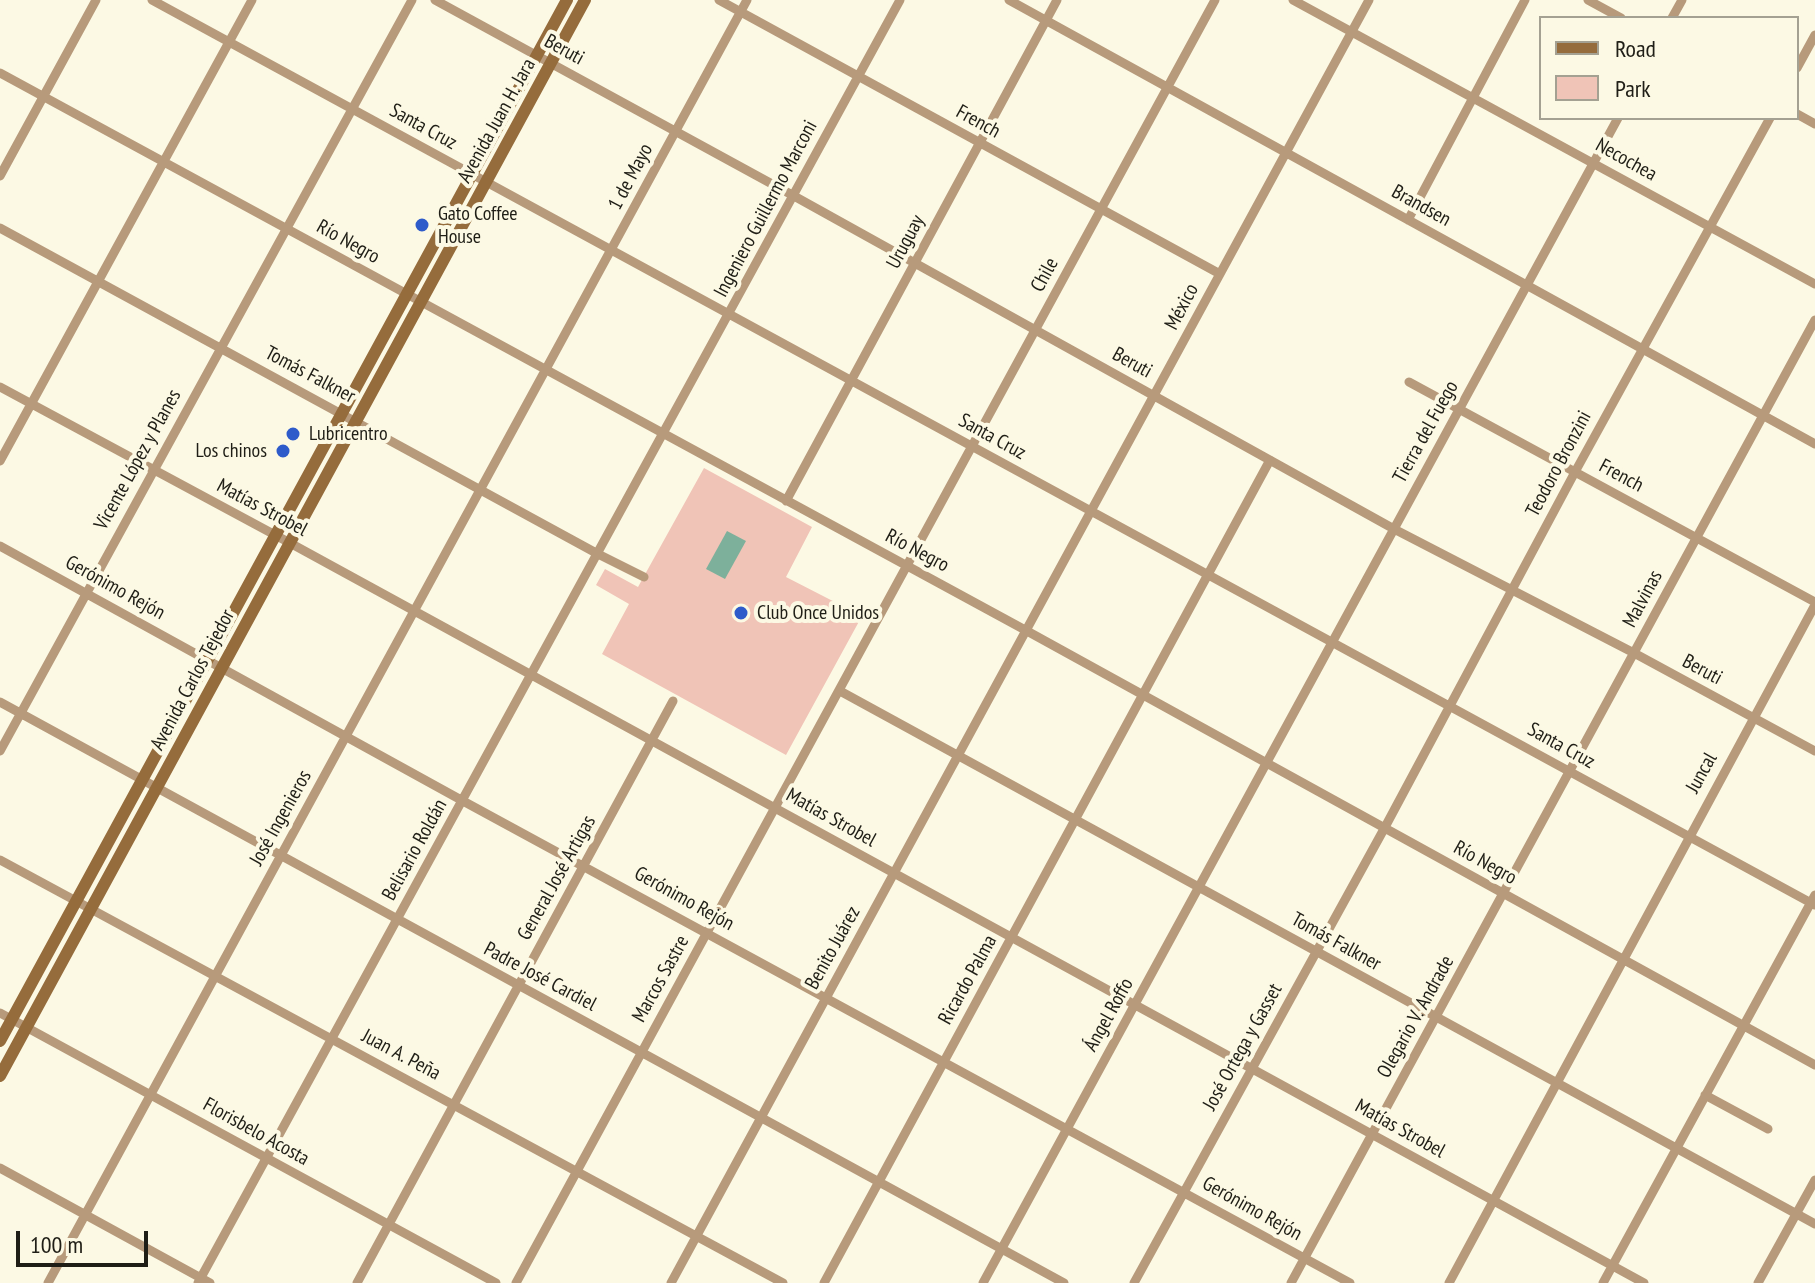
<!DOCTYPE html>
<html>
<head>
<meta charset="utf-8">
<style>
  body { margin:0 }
  #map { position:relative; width:1815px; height:1283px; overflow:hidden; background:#fcf9e4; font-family:"PT Sans Narrow",sans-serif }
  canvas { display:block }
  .legend { position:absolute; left:1539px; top:16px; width:260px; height:104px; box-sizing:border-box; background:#fcf9e4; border:2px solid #a4a192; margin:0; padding:10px 14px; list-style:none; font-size:24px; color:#1f1e16 }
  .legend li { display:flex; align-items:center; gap:16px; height:40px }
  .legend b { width:40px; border:2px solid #a4a192 }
  .scale { position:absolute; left:16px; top:1231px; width:132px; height:36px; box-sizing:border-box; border:4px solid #1f1e16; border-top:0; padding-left:10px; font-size:24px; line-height:28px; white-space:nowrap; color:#1f1e16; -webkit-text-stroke:6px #fcf9e4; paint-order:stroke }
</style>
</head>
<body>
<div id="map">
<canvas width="1815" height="1283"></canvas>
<ul class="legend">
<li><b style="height:10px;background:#956c3c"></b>Road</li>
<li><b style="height:22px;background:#f0c4b7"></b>Park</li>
</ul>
<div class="scale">100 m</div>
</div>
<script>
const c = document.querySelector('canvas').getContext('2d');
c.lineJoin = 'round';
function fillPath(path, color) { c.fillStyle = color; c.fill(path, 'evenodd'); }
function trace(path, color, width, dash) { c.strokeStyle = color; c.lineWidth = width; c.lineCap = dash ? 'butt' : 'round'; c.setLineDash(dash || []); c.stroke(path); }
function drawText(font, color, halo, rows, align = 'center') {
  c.font = font + ' "PT Sans Narrow",sans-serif'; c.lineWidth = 8; c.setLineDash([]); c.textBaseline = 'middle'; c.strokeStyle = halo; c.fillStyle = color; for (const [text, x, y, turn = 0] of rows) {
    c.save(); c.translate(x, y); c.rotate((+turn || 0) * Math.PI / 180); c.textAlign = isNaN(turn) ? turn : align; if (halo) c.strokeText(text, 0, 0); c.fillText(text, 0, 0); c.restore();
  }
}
const green = new Path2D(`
  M704 468 812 527 786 577 862 616 786 755 602 654 629 604 596 585 605 569 638 587Z`);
const water = new Path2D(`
  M727 531 746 541 725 579 706 569Z`);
const minor = new Path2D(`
  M152 0 1815 905
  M435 0 794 196 1394 529 1634 653 1815 751
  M719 0 1220 274
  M1009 0 1815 444
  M1293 0 1815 284
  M1588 0 1621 18
  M1672 18 1682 0
  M1797 68 1815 35
  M0 73 1027 631 1815 1065
  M1797 114 1815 124
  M0 176 96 0
  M1408 220 1525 0
  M0 228 598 554 644 577
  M1409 382 1815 602
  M0 387 290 543 1644 1283
  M0 461 252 0
  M786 501 1057 0
  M0 546 463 801 1350 1283
  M840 691 1815 1224
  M0 702 1064 1283
  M0 751 412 0
  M0 860 783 1283
  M0 1013 496 1283
  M1705 1095 1768 1129
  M0 1168 210 1283
  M48 1283 747 0
  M198 1283 900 0
  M357 1283 673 701
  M516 1283 1215 0
  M671 1283 1369 0
  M824 1283 1270 460
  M983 1283 1618 118
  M1134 1283 1384 829 1575 472 1770 118
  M1291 1283 1815 320
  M1449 1283 1815 605
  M1603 1283 1815 895
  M1758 1283 1815 1180`);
const secondary = new Path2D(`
  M0 1041 567 0
  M0 1076 585 0`);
const markers = [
  [422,225,8,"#2e5bca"],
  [293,434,8,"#2e5bca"],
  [283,451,8,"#2e5bca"],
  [741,613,8,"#2e5bca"]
];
const streetNames = [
  ["Beruti",564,50,29],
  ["Avenida Juan H. Jara",497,121,-61],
  ["French",978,122,29],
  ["Santa Cruz",423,127,29],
  ["Necochea",1626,160,29],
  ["1 de Mayo",631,177,-62],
  ["Brandsen",1421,206,29],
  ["Ingeniero Guillermo Marconi",766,209,-62],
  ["Río Negro",348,242,29],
  ["Uruguay",906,242,-62],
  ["Chile",1045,275,-62],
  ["México",1182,307,-62],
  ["Beruti",1132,363,29],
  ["Tomás Falkner",310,375,28],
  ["Tierra del Fuego",1426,432,-61],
  ["Santa Cruz",992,437,29],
  ["Vicente López y Planes",138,460,-61],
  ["Teodoro Bronzini",1559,464,-62],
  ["French",1621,476,28],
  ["Matías Strobel",262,508,28],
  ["Río Negro",917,551,28],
  ["Gerónimo Rejón",115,588,29],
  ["Malvinas",1643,599,-62],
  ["Beruti",1702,670,28],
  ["Avenida Carlos Tejedor",193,680,-62],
  ["Santa Cruz",1561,746,29],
  ["Juncal",1702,773,-61],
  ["José Ingenieros",281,818,-61],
  ["Matías Strobel",831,818,29],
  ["Belisario Roldán",415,850,-61],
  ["Río Negro",1485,863,29],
  ["General José Artigas",557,878,-61],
  ["Gerónimo Rejón",684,899,29],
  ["Tomás Falkner",1336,942,29],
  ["Benito Juárez",833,948,-61],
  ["Padre José Cardiel",540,977,28],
  ["Marcos Sastre",661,979,-61],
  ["Ricardo Palma",968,980,-61],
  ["Ángel Roffo",1109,1015,-61],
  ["Olegario V. Andrade",1416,1017,-61],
  ["José Ortega y Gasset",1243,1047,-61],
  ["Juan A. Peña",401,1055,28],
  ["Matías Strobel",1400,1129,29],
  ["Florisbelo Acosta",256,1132,29],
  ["Gerónimo Rejón",1252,1209,29]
];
const poiNames = [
  ["Gato Coffee",438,214],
  ["House",438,237],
  ["Lubricentro",309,434],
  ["Los chinos",267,451,"right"],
  ["Club Once Unidos",757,613]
];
fillPath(green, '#f0c4b7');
fillPath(water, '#7db09b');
trace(minor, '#b79a7b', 9);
trace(secondary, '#956c3c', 12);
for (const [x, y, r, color] of markers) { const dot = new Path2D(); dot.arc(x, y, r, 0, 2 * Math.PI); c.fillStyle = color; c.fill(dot); trace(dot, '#fcf9e4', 3); }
drawText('20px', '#1f1e16', '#fcf9e4', streetNames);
drawText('20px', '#1f1e16', '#fcf9e4', poiNames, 'left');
</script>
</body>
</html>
